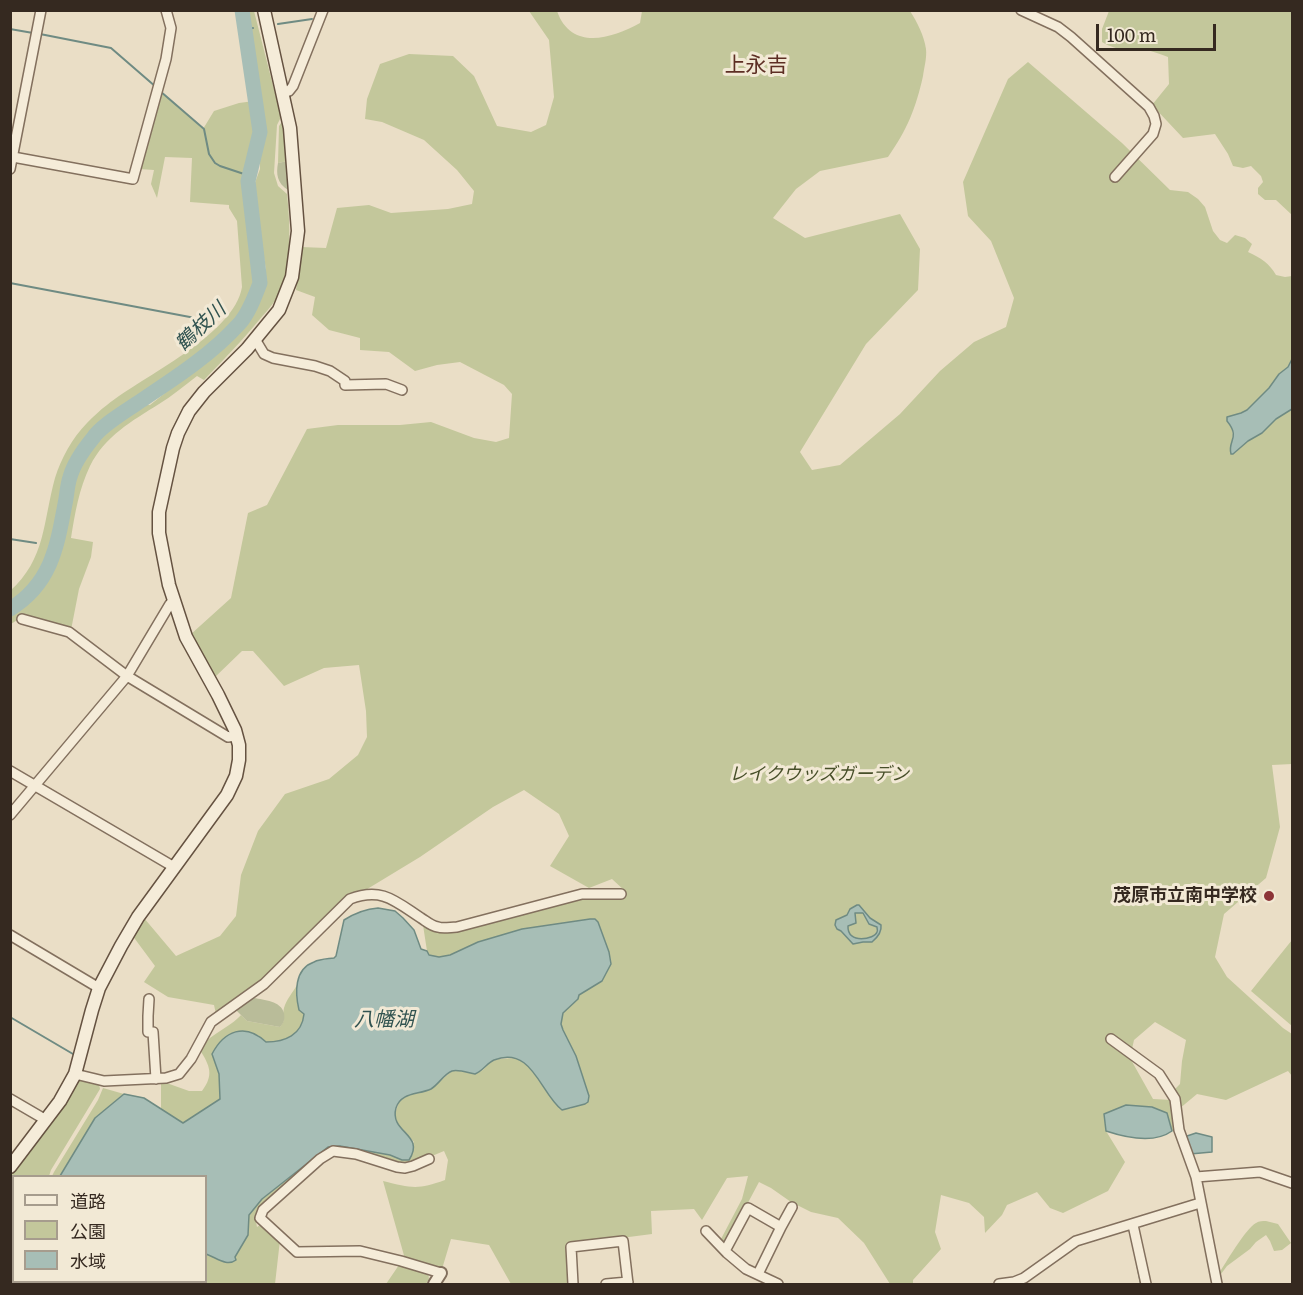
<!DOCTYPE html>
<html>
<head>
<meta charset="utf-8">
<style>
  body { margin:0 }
  #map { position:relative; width:1303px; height:1295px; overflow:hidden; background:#eadec6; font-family:Literata,"Noto Sans JP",serif }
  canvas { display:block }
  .frame { position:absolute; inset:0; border:12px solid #352920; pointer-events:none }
  .legend { position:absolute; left:12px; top:1175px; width:195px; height:108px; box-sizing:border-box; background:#f2e9d5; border:2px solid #a69c8d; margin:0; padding:8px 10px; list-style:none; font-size:18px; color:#352920 }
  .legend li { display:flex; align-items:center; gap:12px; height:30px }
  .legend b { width:30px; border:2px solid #a69c8d }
  .scale { position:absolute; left:1096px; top:24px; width:120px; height:27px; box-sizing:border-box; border:3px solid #352920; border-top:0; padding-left:8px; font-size:18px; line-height:21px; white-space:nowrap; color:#352920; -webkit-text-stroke:4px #f2e9d5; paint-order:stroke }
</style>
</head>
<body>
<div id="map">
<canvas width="1303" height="1295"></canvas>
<div class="frame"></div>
<ul class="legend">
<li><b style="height:8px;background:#f5ecd9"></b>道路</li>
<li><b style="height:16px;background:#c3c79b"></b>公園</li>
<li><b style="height:16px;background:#a7beb6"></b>水域</li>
</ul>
<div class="scale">100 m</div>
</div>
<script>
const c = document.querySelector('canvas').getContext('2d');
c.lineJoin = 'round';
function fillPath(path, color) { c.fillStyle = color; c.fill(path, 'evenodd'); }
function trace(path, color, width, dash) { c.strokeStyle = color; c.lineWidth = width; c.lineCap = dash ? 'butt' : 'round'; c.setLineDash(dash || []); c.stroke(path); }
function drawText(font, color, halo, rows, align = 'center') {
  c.font = font + ' Literata,"Noto Sans JP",serif'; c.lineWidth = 6; c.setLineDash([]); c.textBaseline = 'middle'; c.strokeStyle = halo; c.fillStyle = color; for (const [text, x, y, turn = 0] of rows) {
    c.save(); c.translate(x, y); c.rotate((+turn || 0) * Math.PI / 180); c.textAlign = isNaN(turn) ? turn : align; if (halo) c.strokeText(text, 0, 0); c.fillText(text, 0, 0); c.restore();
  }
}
const green = new Path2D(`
  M245 11H254L281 117 277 125 274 173 278 186 287 194C290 222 292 263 281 289 276 301 268 310 260 319 242 341 223 360 204 380L197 376C184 386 172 396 159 404 132 421 105 436 90 466 79 489 75 513 71 538L93 542 91 557 79 589 71 630 25 619V615L11 624V614C32 599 49 578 58 553 63 539 64 523 66 508 72 472 87 441 118 420 123 416 135 405 141 404 144 404 147 405 150 405L224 346 226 343 235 338 251 319 266 270 260 233 257 227 253 188 260 169V150L267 130 263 127 256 71 254 69 248 29H253V27H247Z
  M529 11H557C571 51 611 39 640 23L642 11H910C917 22 924 35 926 49 927 58 924 68 923 76 916 108 907 130 888 157L820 171 796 189 773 218 805 238 900 214 920 249 918 290 866 344 800 452 812 470 840 465 900 414 940 371 974 342 1006 327 1014 298 991 241 968 216 963 182 1008 79 1028 62 1122 143 1170 190 1188 192 1198 199 1205 207 1213 231 1220 240 1227 243 1235 235 1245 238 1252 244 1248 252C1261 258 1269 263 1276 275L1285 277 1292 276V359L1288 367 1279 374 1269 388 1247 410 1241 413 1227 417V421C1238 436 1230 439 1230 453H1235L1248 441 1262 433 1276 419 1292 409V764L1272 765 1280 827 1266 878 1224 914 1215 957 1227 977 1283 1028 1292 1034V1076L1288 1071 1226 1100 1197 1094 1179 1109 1174 1090 1180 1084 1182 1061 1186 1040 1155 1022 1134 1040 1130 1058 1153 1099 1172 1100 1178 1132 1172 1131 1167 1113 1104 1114 1106 1131 1125 1162 1108 1191 1063 1213 1050 1208 1037 1192 1007 1205 1002 1215 985 1233 984 1217 969 1203 941 1195 935 1232 941 1249 913 1280V1284H890L864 1243 838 1218 811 1212 791 1202 771 1188 759 1182 726 1244 721 1239 742 1199 748 1176 727 1178 702 1220 694 1209 651 1211 652 1234 567 1245 570 1284H511L489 1245 451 1239 442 1269 405 1259 383 1181C411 1188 418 1190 445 1180L448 1160 444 1151 415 1163 405 1165 334 1149 262 1207 256 1222 257 1227 263 1223 280 1240 275 1284H11L10 1183 14 1185V1282H206V1254L216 1258 227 1263 236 1260 235 1257 248 1235 249 1215 262 1199 328 1147 340 1146 390 1155 402 1160 414 1142 397 1124 395 1114 399 1102 405 1096 431 1089 452 1071H460L475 1074 483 1070 491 1061 499 1059 515 1058 520 1059 526 1063 543 1084 570 1109C575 1105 583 1106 588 1101V1096L576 1056 563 1030 561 1024 563 1013 578 999 579 995 602 981 611 964 609 952 598 922 595 919H590L522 929 478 942 450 955 439 957 428 955 427 951 423 925 439 932 586 897H598L625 891 612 879 589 888 550 866 569 836 559 814 524 790 493 807 420 857 364 891 255 988 216 1014 214 1005 168 997 144 982 155 966 132 935 144 918 176 956 220 936 236 916 241 875 258 831 285 794 329 779 358 755 367 737 366 711 359 665 324 668 284 686 253 651H242L214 678 190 635 231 598 248 513 267 505 307 429 338 425H400L431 422 474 438 496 442 509 438 512 394 504 385 460 362 437 365 415 371 389 352 360 350V338L329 330 312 315 315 297 296 290 301 247 326 248 337 208 369 205 391 213 448 209 472 204 474 191 457 170 424 140 382 122 365 119 367 99 380 64 409 54 453 56 474 76 497 126 531 132 546 125 554 97 549 40Z
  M1109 11H1292V215L1276 200H1265L1258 194V188L1263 182 1261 176 1251 166 1243 168 1233 166 1228 154 1215 134 1183 138 1152 105 1169 84 1168 57C1160 54 1152 51 1145 50 1127 48 1119 52 1102 42V29Z
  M160 91 203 129 214 111 239 103 254 101 258 132 247 182 246 198 253 233 258 283 254 296 235 325 217 343 116 415 95 434 75 463 68 480 54 549 47 567 34 586 11 608 10 591C46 559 43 521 55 478 61 459 72 438 87 423 93 417 100 410 107 405 143 376 234 335 242 287L237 221 229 208V205L190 202 192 158 165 157 157 198 151 184 154 170 139 169Z
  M284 119 288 161 278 163 279 126Z
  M1292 940V1026L1251 991Z
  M297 985C297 996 295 1007 304 1014 302 1035 285 1042 266 1042L258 1035 212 1054 219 1074 220 1099 183 1123 161 1109V1081L189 1091H202C214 1075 210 1066 200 1050 207 1035 230 1028 241 1015L247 1021 280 1027C287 1019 282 1016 284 1008 286 1000 293 992 297 985Z
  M77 1079 99 1084 100 1089 51 1170 49 1176H14L13 1181 11 1179 10 1175C35 1145 58 1113 77 1079Z
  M103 1088 124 1094 95 1118 60 1176H52L54 1172 98 1100Z
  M1266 1221 1278 1224 1291 1243 1282 1250 1274 1251 1270 1241 1266 1235 1256 1242 1250 1249 1227 1266 1218 1278V1275C1225 1264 1246 1228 1256 1223 1259 1221 1263 1221 1266 1221Z
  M399 1265 428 1272 429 1279 426 1284H386Z`);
const cemetery = new Path2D(`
  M288 161 291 190H288C277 183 276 174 278 163Z
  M254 998C264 1000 281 1001 284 1013 285 1019 284 1023 280 1027L247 1021 235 1009Z`);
const water = new Path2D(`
  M1292 359V409L1276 419 1262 433 1248 441 1233 454H1231C1227 441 1241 438 1227 421V417L1241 413 1247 410 1269 388 1279 374 1288 367Z
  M857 905H859L870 918 881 925C882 932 878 937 872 942H863L853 944 841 931 837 929 835 925 836 920 847 915 850 909ZM855 913H863L869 924 877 927C877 929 878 931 877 932 875 939 847 945 848 926L856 923Z
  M378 908 395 911 403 918 414 930 421 949 427 951 429 955 439 957 450 955 478 942 522 929 590 919H595L598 922 609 952 611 964 602 981 579 995 578 999 563 1013 561 1024 563 1030 576 1056 589 1096 588 1102 585 1104 562 1110C540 1093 532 1045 494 1060 487 1063 483 1071 475 1074 469 1073 458 1069 452 1071 444 1074 438 1085 431 1089 418 1095 401 1092 396 1108 389 1133 426 1134 409 1160H402L390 1155 340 1146 328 1147 262 1199 249 1215 248 1235 235 1257 236 1260C227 1267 217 1258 206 1254V1176H60L95 1118 124 1094 144 1098 183 1123 220 1099 219 1074 212 1054C224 1031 245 1022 266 1042 285 1042 302 1035 304 1014L299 1010C295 993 294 969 314 962 320 959 327 959 334 958L336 956 344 920C355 913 365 909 378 908Z
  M1126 1105 1152 1107 1167 1113 1172 1131C1154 1144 1124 1137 1106 1131L1104 1114Z
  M1196 1133 1212 1137V1152L1190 1154 1184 1137Z`);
const stream = new Path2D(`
  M278 24 312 19
  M10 29 33 33
  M245 29 253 28
  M40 34 111 48 156 87
  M160 91 204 129 209 154 215 163 220 166 250 176
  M10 283 211 321
  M10 539 36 543
  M50 546 57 547
  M10 1017 73 1054
  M10 1181 14 1183
  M1137 1264 1141 1284`);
const river = new Path2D(`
  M10 609C51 584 57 547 65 504 67 495 67 486 70 477 74 463 84 449 93 438 101 426 123 413 136 404 172 380 210 356 239 324 249 313 255 296 260 283L248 181 260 132 242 10`);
const minor = new Path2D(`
  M1021 10 1058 27 1071 37 1149 107 1154 116 1156 124 1153 134 1115 177
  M283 93 289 91 293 86 323 10
  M13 157 133 179 166 59 171 28 166 10
  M10 169 41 10
  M255 339 264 354 273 358 315 366 330 371 345 381V385L386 384 402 390
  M22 619 69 632 127 676 228 737 236 736
  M10 771 174 867
  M10 815 127 676 170 604 175 603
  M10 935 99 988
  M149 999 148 1016V1032H153L156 1079
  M1111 1039 1159 1074 1175 1099 1179 1130 1196 1177 1217 1284
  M75 1074 104 1081 166 1078 179 1074 191 1059 211 1022 264 984 350 899C382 887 395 901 421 918 426 921 431 926 438 927 443 929 451 927 457 927L582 894H621
  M10 1099 46 1120
  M429 1159 413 1166 405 1168 397 1167 356 1154 333 1151 320 1159 263 1210 260 1218 297 1252 360 1251 401 1261 441 1273
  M1196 1177 1260 1172 1292 1183
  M1133 1225 1146 1284
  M781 1227 792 1207
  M706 1231 727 1253 746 1269 778 1284
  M725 1251 748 1208 781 1227 758 1274
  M573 1284 571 1247 623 1241 628 1284
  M606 1284 628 1282
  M999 1284 1014 1282 1024 1278 1076 1241 1200 1203`);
const tertiary = new Path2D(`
  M434 1284 441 1273`);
const secondary = new Path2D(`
  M10 1167 60 1101 75 1074 92 1010 99 988 121 946 138 917 227 795 236 776 239 760V745L235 730 218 695 186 637 169 585 159 533V512L173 448 178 433 189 411 204 392 247 349 279 310 292 277 298 231 290 128 264 10`);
const markers = [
  [1269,896,6,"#8c3437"]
];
const parkNames = [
  ["レイクウッズガーデン",819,775]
];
const poiNames = [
  ["茂原市立南中学校",1257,896]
];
const waterNames = [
  ["鶴枝川",201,327,-43],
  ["八幡湖",384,1020]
];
const quarterNames = [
  ["上永吉",756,66]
];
fillPath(green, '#c3c79b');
fillPath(cemetery, '#b9bc99');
fillPath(water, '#a7beb6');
trace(water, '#6f8b83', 1.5);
trace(stream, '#6f8b83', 2);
trace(river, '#a7beb6', 15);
trace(minor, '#83705e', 12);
trace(tertiary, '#83705e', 14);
trace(secondary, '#655241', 15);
trace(minor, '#f5ecd9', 9);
trace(tertiary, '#f5ecd9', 10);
trace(secondary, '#f5ecd9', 12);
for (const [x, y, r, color] of markers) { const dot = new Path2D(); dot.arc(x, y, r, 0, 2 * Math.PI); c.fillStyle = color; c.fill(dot); trace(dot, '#f2e9d5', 2); }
drawText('italic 18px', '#474f29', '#f2e9d5', parkNames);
drawText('bold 18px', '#352920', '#f2e9d5', poiNames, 'right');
drawText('italic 20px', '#315350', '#f2e9d5', waterNames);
drawText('21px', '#5d2e24', '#f2e9d5', quarterNames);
</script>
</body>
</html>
